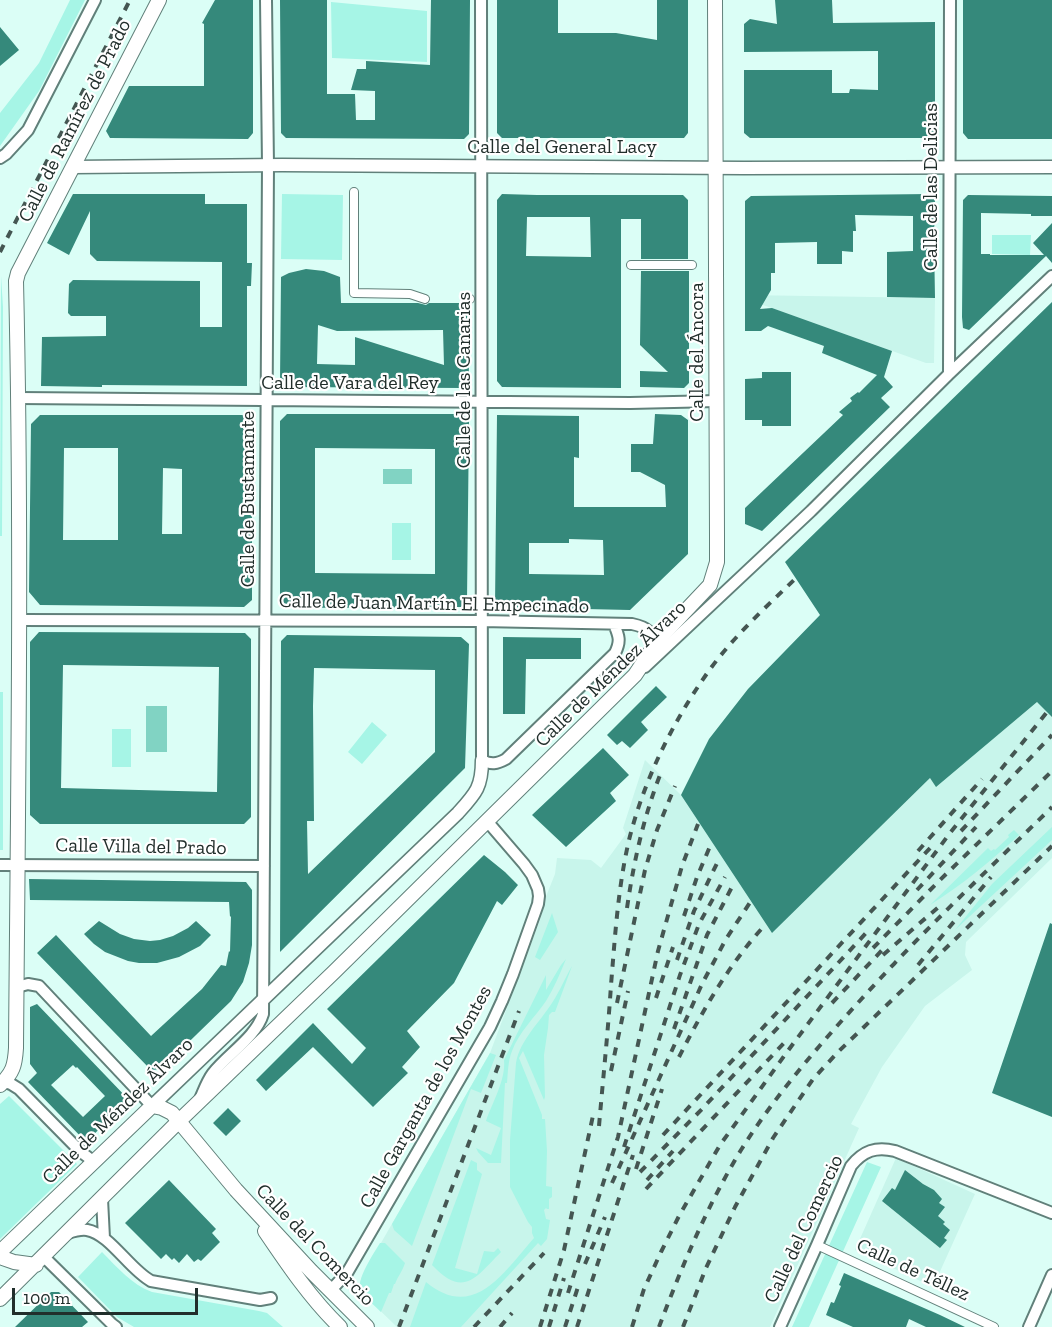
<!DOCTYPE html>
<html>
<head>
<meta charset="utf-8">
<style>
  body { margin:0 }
  #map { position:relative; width:1052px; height:1327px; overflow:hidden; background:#dbfef6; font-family:"Zilla Slab",serif }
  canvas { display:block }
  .scale { position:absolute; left:12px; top:1288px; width:186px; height:27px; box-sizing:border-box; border:3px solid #212e2b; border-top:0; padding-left:8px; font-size:18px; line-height:21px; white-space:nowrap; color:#212e2b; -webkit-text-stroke:4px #fff; paint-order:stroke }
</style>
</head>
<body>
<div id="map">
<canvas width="1052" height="1327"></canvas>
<div class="scale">100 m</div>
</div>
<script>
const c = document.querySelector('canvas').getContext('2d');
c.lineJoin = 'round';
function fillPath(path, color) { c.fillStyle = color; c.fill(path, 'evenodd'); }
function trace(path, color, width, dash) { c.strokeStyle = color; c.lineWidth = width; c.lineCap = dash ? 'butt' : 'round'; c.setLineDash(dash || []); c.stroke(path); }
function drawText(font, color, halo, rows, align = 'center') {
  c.font = font + ' "Zilla Slab",serif'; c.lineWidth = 4.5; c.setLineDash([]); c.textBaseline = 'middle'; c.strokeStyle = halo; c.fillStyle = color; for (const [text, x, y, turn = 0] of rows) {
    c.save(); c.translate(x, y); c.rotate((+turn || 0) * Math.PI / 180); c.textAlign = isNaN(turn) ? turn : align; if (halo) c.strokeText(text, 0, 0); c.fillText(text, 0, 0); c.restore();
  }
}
const built = new Path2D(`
  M745 295 935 298 934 363H926L763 305H745Z
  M1037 702 1052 717V858L966 942 965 955 972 970 925 1006 882 1067 851 1124 859 1128 770 1327H397L362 1293 359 1286 362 1276 490 1053 540 920 545 899 555 874 557 858 591 860 601 868 626 834 623 828 645 760 681 795 772 933 930 778 936 786Z
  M896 1158 975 1194 933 1287 855 1250Z`);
const green = new Path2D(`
  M70 0H85L39 91 0 146V113L39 63Z
  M331 2 427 11V62L332 58Z
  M282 194 343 195 342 260 281 259Z
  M992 235H1031L1030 255 992 254Z
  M1 276 3 307 2 536H0Z
  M392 523H411V560H392Z
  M0 692H3V850H0Z
  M372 722 387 735 362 764 348 752Z
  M112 729H131V767H112Z
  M1052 827V840L955 930 992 884Z
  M1014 830 1019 835C991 861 962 885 930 905L988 848 991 851 994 849 995 850 1009 837 1008 835Z
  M552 913 558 932 540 960 535 957Z
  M566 959C560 974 554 988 546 1001 535 1017 519 1032 512 1051 508 1061 508 1072 507 1083H505L501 1163H488L478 1152 476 1148 491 1155 501 1128 486 1121C492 1103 506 1080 504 1060L546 975V990L561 965Z
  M572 966 555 1012H552L549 1015 548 1028 544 1055 545 1097 544 1100 523 1051 519 1058 542 1115V1119H545L547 1151 546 1186 552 1187V1197L549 1199V1209H547L546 1208 544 1210 546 1219 550 1220 547 1239 541 1246 538 1243 461 1327H410L426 1282C474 1322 504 1272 534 1238L532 1233V1227L528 1222 510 1187V1140L516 1063C520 1040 540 1022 552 1003 560 991 565 978 572 966Z
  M490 1053 496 1055 481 1093 471 1089 412 1246 394 1230 392 1224Z
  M9 1096 77 1164 0 1239V1104Z
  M471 1160 477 1163V1170L482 1174 455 1268 477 1274 484 1251 494 1252 498 1248 501 1252C476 1277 464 1299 432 1265Z
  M867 1162 881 1167 809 1327H792Z
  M380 1243H385L405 1263C402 1272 398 1276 395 1284H394L391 1293H389L381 1312C375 1306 366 1299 361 1291 355 1281 374 1253 380 1243Z
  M102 1252C118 1268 131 1284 152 1292L259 1311 267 1313 283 1327H134L117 1317 78 1277Z`);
const water = new Path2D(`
  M383 469H412V484H383Z
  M146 706H167V752H146Z`);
const building = new Path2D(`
  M215 0H253V133L248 139 110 138 106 131 129 86H204V24L202 23Z
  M280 0H327V94H355L356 120H375V91L351 90 357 69H366V61L430 65 431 0H470L469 134 464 139 286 138 281 133Z
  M497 0H558V33H616L657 40V0H688V133L684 138H502L497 133Z
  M775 0H832L833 23 935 22V134L930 138H750L744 133V70H832V93H849L850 89 878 90V51L744 52V24L750 19 777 24Z
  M963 0H1052V139H968L963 133Z
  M0 27 19 50 0 66Z
  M73 194H205V204H247V263H252L251 286H247V386L102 385V387L41 386 42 337 106 336V316H71L68 313 69 284 73 280 200 281V327H222V262L97 261 90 254V211L69 255 47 243Z
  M502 194 537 195H683L688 200V259H641V219H621V388L502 387 497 381V200ZM527 217H590L591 257 526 256Z
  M930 194 933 196 935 200 934 240 935 298 887 297V252L913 251V216L855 215 856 231H853V252L842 251V264H817V242L775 243V273H771V290L760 309 772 308 892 351 884 377 893 387 881 398 890 407 762 531 745 524V508L843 415 839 412 852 401 850 398 858 392 859 393 877 375 822 353 824 346 768 326 761 331H745V201L751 196Z
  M968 195 1052 196V216H1031V214L981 213V254H990V255H1044L1033 243 1052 223V263L1046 256 969 330 963 328 962 317 963 200Z
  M306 269 324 271 340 277 341 303H418L426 305 429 303H462L468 305 469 382 463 388 285 387 280 382 281 277 289 273ZM318 325 337 331 443 330 444 365 355 337V365L317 364Z
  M641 271H689V383L684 388 640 387V371L668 372 640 345Z
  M1052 302V717L1037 702 936 787 930 778 772 933 681 795 709 739 748 689 820 615 785 562Z
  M762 372H791V426H762V420H745V379L762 378Z
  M287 414H462L469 420 467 600 461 607 286 608 280 601V421ZM315 448 435 449V574L315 573Z
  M655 414 681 415 688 420V554L630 610 495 607 497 415 579 416V458L574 457V507H666L665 485 640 472H631V444H653ZM569 539 603 540 604 575 529 574V543H569Z
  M40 415H246L252 422V600L244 607 40 605 29 592 31 424ZM64 448H118V540H63ZM163 468 182 469V534H162Z
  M39 632 245 633 251 639V817L244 824H40L30 815V642ZM63 665 219 667 217 792 61 788Z
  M287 635 461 637 469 644 465 768 280 952 281 641ZM314 668 435 670V752L308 874 307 821H314L313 706Z
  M503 637 581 638V659H526L525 714H503Z
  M656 686 667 697 641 722 648 730 630 748 622 741 617 745 607 735Z
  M603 748 629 775 610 793 616 801 566 847 532 815Z
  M484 855 505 872 518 885 502 905 497 901 454 983 407 1031 420 1047 402 1067 408 1073 373 1107 313 1047 266 1091 256 1080 313 1023 352 1064 366 1048 327 1009Z
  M29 879 246 882 252 890V945L249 963 243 982 231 1001 161 1069 151 1070 37 953 56 935 151 1036 202 989 221 965 226 966 229 951 230 952 231 916 230 917 229 902 30 900Z
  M99 921 120 934 134 939 150 941 160 940 173 936 188 928 196 921 211 935 200 946 179 957 157 963H139L128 961 105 952 94 944 84 934Z
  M1050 923 1052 924V1117L992 1093Z
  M37 1004 129 1100 86 1142 28 1082 37 1073 30 1064V1007ZM73 1065 76 1068 77 1067 105 1096 83 1117 51 1085Z
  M228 1108 241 1121 226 1136 213 1123Z
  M905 1170 923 1184 934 1190 942 1199 939 1203 945 1207 938 1216 945 1222 943 1224 950 1230 944 1238 947 1240 940 1248 882 1201 892 1188 895 1190Z
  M169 1180 216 1229 212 1233 220 1242 201 1261 198 1259 194 1262 187 1254 179 1263 174 1258 172 1260 166 1254 161 1259 125 1223Z
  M844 1273 940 1315 965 1327H926L909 1319 906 1327H853L826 1315 831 1302 834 1303 841 1286 839 1285Z
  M51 1292H59L88 1322 82 1327H15Z`);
const pedestrian = new Path2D(`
  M354 192V293L410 294 425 299
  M631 265H692
  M466 299H470
  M817 1245 994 1327`);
const minor = new Path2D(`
  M481 0 482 760C491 765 497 764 506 759L615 653C621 641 619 636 614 624
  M0 158 6 154 28 130 95 0
  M949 374 950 0
  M18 398 630 403 717 401
  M19 620 481 621 632 624C647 627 654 632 653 648
  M645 667 811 511 949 374 1052 276
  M0 865 264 866
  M17 987 28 984 39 986 152 1106
  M4 1082 11 1084 19 1089 81 1152 93 1161
  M200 1099C204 1090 207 1081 213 1073 228 1054 256 1037 263 1014L268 165 266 0
  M102 1199 104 1238
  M68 1233C74 1231 80 1229 87 1230 110 1234 129 1269 151 1281L260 1300 271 1298
  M44 1257 112 1324 116 1327
  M330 1291 347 1273 490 1027 502 1001 513 974 538 904 539 896 538 889 532 875 524 864 487 821
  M780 1327 817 1245 851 1166C863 1151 876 1146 895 1151L1052 1213
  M1029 1327 1052 1275`);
const tertiary = new Path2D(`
  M73 167 282 165 744 168 1052 167
  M152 1106 458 813C476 793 482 787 482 760`);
const secondary = new Path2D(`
  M0 1085C13 1073 15 1065 16 1048 18 793 22 537 16 281L18 273 159 0
  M265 1231C288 1265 311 1299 340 1327
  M0 1252 152 1106 162 1108 172 1113 236 1190 311 1271 367 1327
  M0 1257 14 1262 36 1265
  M0 1299 179 1121 334 972 635 675 659 639 710 585 717 562V536L715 0`);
const rail = new Path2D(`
  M0 252 130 0
  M961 831 1052 735
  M918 851 982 779
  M917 890 976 827
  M627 908C634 860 644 815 662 770
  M684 916 697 877 711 844
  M873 948 939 881 1052 771
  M883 955 942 904
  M677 960 694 911 720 857
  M918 965 991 877
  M656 998 673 947
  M617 1003 645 870 657 830 675 786
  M832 1003 886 946
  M674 1029 707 935 733 885
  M679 1057C703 1010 729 964 765 925
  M611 1071 628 991
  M599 1126C603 1079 608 1032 611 985 615 937 618 887 629 840 644 780 672 723 708 672 733 637 765 608 795 579
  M663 1135 931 847
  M624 1147 680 975 699 924 725 877
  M636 1169 662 1089
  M640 1172 702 1109 867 932
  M647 1180 673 1151
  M612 1183 702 984 726 939 751 901
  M646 1189 785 1042
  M585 1264 605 1217
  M568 1293 618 1137 658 951 682 866 698 824
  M399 1327 519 1011
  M474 1327 544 1253
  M500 1327 512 1313
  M540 1327 564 1250 594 1111
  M549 1327 564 1278
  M565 1327 579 1284
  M577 1327 633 1155
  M632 1327 644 1289 661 1252 679 1216 720 1145 787 1052 950 833 1047 712
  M659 1327C682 1266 707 1206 741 1150 776 1094 821 1043 866 994 925 929 989 869 1052 807
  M683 1327 706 1268 735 1207 773 1138 813 1079 839 1051 1052 846`);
const streetNames = [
  ["Calle de Ramírez de Prado",75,121,-63],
  ["Calle del General Lacy",562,147],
  ["Calle de las Delicias",931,187,-90],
  ["Calle del Áncora",697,352,-90],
  ["Calle de las Canarias",464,380,-90],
  ["Calle de Vara del Rey",350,383],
  ["Calle de Bustamante",248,499,-90],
  ["Calle de Juan Martín El Empecinado",434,604,1],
  ["Calle de Méndez Álvaro",611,674,-44],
  ["Calle Villa del Prado",141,847,1],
  ["Calle Garganta de los Montes",426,1097,-61],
  ["Calle de Méndez Álvaro",118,1111,-44],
  ["Calle del Comercio",804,1229,-65],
  ["Calle del Comercio",315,1245,46],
  ["Calle de Téllez",913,1270,25]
];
fillPath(built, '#c8f5eb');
fillPath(green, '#a6f5e6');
fillPath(water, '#81d3c3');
fillPath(building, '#35897b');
trace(pedestrian, '#61807a', 10);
trace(minor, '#61807a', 14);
trace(tertiary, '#61807a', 15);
trace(secondary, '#61807a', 16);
trace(pedestrian, '#fff', 8);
trace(minor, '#fff', 10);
trace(tertiary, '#fff', 12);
trace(secondary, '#fff', 14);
trace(rail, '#455652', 4, [8, 8]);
drawText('20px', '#212e2b', '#fff', streetNames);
</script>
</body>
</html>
